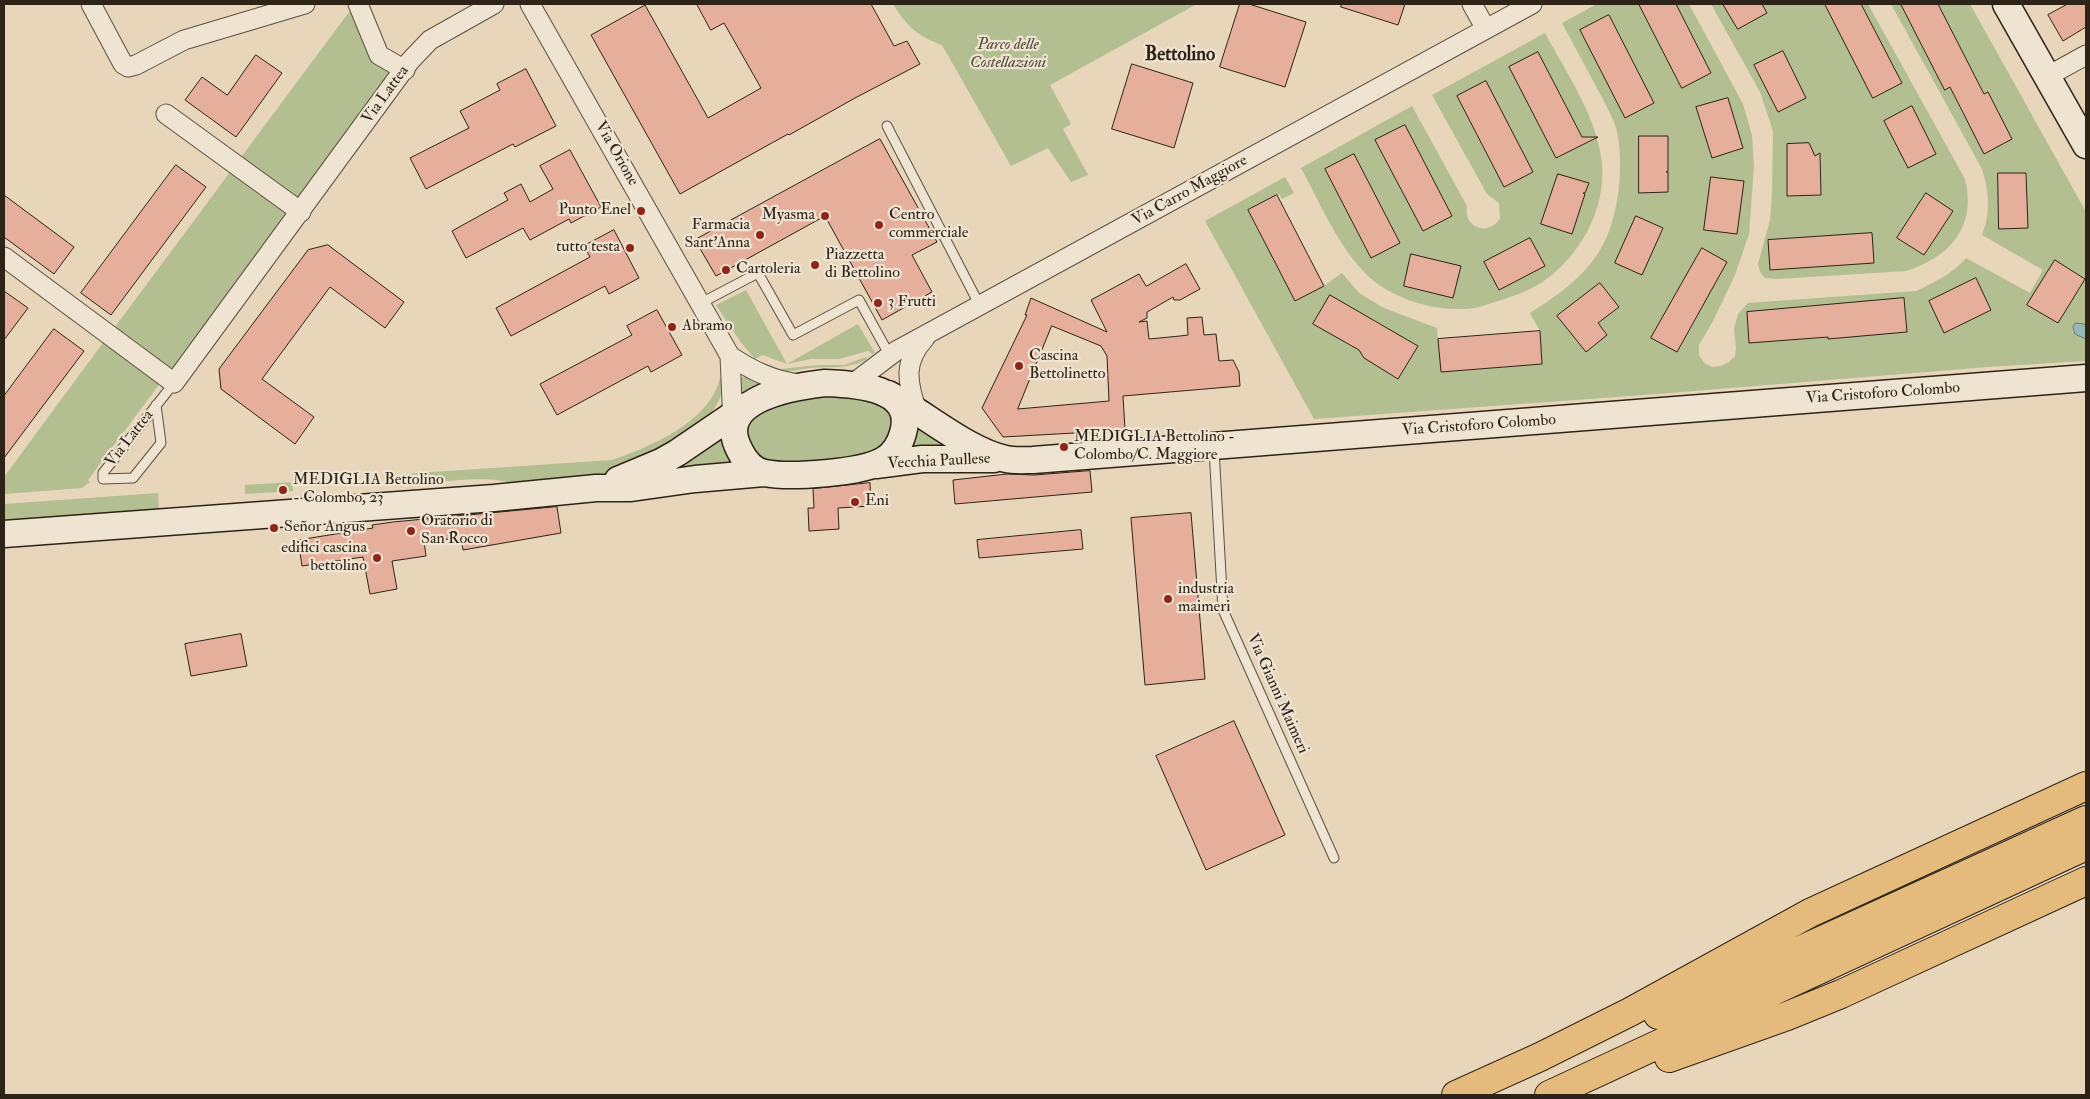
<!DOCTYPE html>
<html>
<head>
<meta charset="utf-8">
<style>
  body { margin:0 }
  #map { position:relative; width:2090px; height:1099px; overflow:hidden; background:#e7d6b9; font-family:"IM FELL Double Pica",serif }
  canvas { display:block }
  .frame { position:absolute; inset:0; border:5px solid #2e2317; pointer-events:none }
</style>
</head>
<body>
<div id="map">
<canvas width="2090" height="1099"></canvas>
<div class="frame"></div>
</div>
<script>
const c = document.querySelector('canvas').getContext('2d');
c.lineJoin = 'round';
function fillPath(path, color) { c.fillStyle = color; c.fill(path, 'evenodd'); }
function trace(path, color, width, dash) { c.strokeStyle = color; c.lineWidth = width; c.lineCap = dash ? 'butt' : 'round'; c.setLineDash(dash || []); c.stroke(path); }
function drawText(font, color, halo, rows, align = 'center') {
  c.font = font + ' "IM FELL Double Pica",serif'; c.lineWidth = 4.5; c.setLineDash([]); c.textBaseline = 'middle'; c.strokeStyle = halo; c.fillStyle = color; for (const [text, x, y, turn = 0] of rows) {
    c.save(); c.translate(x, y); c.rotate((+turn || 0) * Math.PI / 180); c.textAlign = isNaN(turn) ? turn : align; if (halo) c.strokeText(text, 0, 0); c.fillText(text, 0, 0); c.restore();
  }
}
const green = new Path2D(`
  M355 4 379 55 405 70 178 378 109 335Z
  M893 4H1197L1050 85 1071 124 1063 129 1088 175 1071 182 1048 148 1011 166 942 45C917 36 907 26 893 4Z
  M1597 4H1689L1743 104 1752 135 1754 166 1749 234 1735 275 1713 321 1699 345V355L1704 363 1712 367 1721 366 1729 362 1735 356 1736 348 1734 329 1738 314 1748 303 1916 291C1935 282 1952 274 1966 258L2030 293 2043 270 1982 235C1991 211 1989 193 1982 169L1891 4H1970L2086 212V361L1988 367 1658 394 1314 419 1205 221 1285 177 1294 193 1282 199 1279 194 1248 210 1295 301 1324 286 1342 273 1359 293 1384 308 1437 328 1441 372 1542 364 1540 331 1530 313C1557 296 1584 277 1600 250 1619 220 1625 162 1616 128 1612 115 1604 102 1598 90 1586 68 1574 45 1562 23Z
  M1711 4H1868L1965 179C1977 227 1950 257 1906 271L1778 279 1765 278 1760 272 1758 264 1770 220 1772 193 1773 131 1760 92Z
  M1545 33C1567 74 1597 116 1602 164 1606 210 1579 258 1541 283 1526 292 1509 298 1492 303 1483 306 1473 309 1463 309 1437 310 1410 303 1387 290 1346 267 1323 208 1301 168L1412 106 1467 206C1463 228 1489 237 1500 218L1499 203 1487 194 1432 95Z
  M746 290 787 364 858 324 875 353 872 354 868 351 839 359H811L787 364 763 355 755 359 740 341 716 305Z
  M108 336 164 378 88 480 90 482 82 488 4 494V477Z
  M866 357 867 359C848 370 831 366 810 368 800 369 789 373 779 371 773 370 766 366 761 364L762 362 780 369 818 365H844Z
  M747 376 761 385 736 396 740 378Z
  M720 378H723C722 387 722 396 717 404 701 434 642 462 609 473 579 483 546 483 515 486 498 472 426 484 403 486V474L612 460C650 447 710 422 720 378Z
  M808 393 879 401 889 412 892 421 890 436 878 450 836 461 772 464 757 458 745 431 751 414Z
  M913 420 962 446 908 451Z
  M724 436 725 449 734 465 661 472Z
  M293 482V491L245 494V485Z
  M158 493 159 511 4 526V504Z`);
const water = new Path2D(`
  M2076 323 2084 324 2086 326V339L2075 334 2073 327Z`);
const building = new Path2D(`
  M697 4H871L894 46 907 41 920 64 855 98 789 135 788 134 680 194 591 35 645 5 708 118 761 88 724 23 711 30Z
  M1240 4H1249L1306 22 1285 87 1220 67Z
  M1342 4H1405L1398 25 1341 7Z
  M1639 4H1676L1711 73 1682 88Z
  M1723 4H1762L1767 13 1738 29Z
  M1825 4H1861L1902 83 1873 98Z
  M1901 4H1938L1984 94 1988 92 2012 139 1984 154 1950 87 1945 90Z
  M2068 4H2086V27L2063 41 2048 15Z
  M1609 15 1654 103 1625 118 1580 30Z
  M1783 51 1806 98 1778 112 1754 65Z
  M1538 52 1582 137H1598L1556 158 1509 67Z
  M256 55 282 73 236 137 185 100 202 77 227 95Z
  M1132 64 1193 83 1174 148 1112 129Z
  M526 69 556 126 515 147 513 144 426 189 410 158 469 128 460 111 500 90 497 84Z
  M1486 81 1533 172 1504 187 1457 96Z
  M1728 98 1743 148 1712 158 1696 107Z
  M1912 106 1936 154 1908 168 1884 121Z
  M1405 125 1452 216 1423 231 1375 140Z
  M1639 136H1668V171L1666 172H1668V192L1639 193Z
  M880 139 937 242 912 255 932 292 882 320 825 216 716 276 695 240Z
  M1809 143 1815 156 1820 153 1821 195 1787 196V144Z
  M570 150 601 207 571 223 569 219 530 240 523 228 466 258 452 231 508 200 504 193 521 184 530 202 553 189 540 166Z
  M1354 154 1400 243 1371 258 1325 169Z
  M176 165 206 187 111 315 81 293Z
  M1998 173H2026L2028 228 1999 229Z
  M1558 174 1589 183 1585 193H1583L1585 194 1572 234 1541 224Z
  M1711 177 1744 181 1737 234 1704 230Z
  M1926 193 1953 211 1924 255 1897 238Z
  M4 195 74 247 54 274 4 237Z
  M1277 195 1324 286 1295 301 1248 210Z
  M1636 216 1663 228 1642 275 1615 263Z
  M614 230 639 278 609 294 605 286 511 336 496 308 590 257 584 246Z
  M1872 233 1874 263 1770 270 1768 240Z
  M1530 238 1545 266 1499 290 1484 262Z
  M328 245 404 302 385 328 330 287 262 379 314 417 295 444 221 389 219 369 308 250Z
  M1702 248 1727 262 1677 352 1651 338Z
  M1411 254 1461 266 1453 298 1404 286Z
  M2055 260 2085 279 2058 323 2027 305Z
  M1186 264 1200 289 1180 300H1174L1173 297 1147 312V318L1139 322 1147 321 1149 339 1180 336 1188 335 1187 318 1202 317 1204 335 1216 334 1219 361 1233 360 1239 372 1240 386 1123 396 1125 429 1110 431 1003 437 982 408 1027 315H1025L1031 298 1107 332 1091 300 1139 274 1146 286ZM1052 326 1101 346 1107 356 1109 401 1018 409Z
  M1976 278 1991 310 1944 333 1929 301Z
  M1600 283 1619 307 1598 323 1607 335 1586 352 1557 316Z
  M4 291 28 308 4 340Z
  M1330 295 1418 346 1398 379 1364 358 1359 350 1313 324Z
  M1904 298 1907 332 1828 339V337L1749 343 1747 312Z
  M657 310 682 355 651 372 648 366 557 415 540 384 632 335 627 326Z
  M54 329 84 351 4 458V396Z
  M1540 331 1542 364 1441 372 1438 339Z
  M1090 471 1092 492 955 504 953 480 1007 474 1034 475Z
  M870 483 871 506 838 508 839 529 809 531 808 508H814L813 489Z
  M557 507 561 533 463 550 461 538 424 541 426 556 392 561 397 589 370 594 363 557 302 566 298 540 373 528 372 525 393 522Z
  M1191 513 1205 679 1145 685 1131 518Z
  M1081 530 1083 549 979 558 977 540Z
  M241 634 247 666 191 676 185 644Z
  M1234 721 1285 835 1206 870 1156 756Z`);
const lane = new Path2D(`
  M887 126 980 306
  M701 303 758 273 793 335 859 300 890 356
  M156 405 161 443 133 478 103 479V473L174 383
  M1214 449 1223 610 1334 858`);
const street = new Path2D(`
  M91 4 123 64 128 67 136 65 184 40 305 4
  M358 4 379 55 405 70
  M530 4 730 356 733 424
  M1472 4 1486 29
  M2048 76 2086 55
  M166 114 301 212
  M4 257 174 383 410 61 430 40 494 4
  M730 356C753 371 773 381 800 384
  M851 385 896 351 1532 4
  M917 411C907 382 903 362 925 338`);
const secondary = new Path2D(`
  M2006 4 2086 145
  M825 383C855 384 916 387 903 433 900 444 894 454 884 460 863 473 789 478 765 473 753 471 745 461 740 451 712 400 790 387 825 383Z
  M888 394C923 412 969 452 1006 459 1014 461 1024 460 1033 460L2086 378
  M876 465 922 459H994
  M618 480 661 462 677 453 746 406
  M4 534 494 498 596 488H631L695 479 764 473`);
const highway = new Path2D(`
  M1658 1015 2086 820
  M1669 1058 1787 1016 1841 994 2086 881
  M1456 1095 1540 1057 1630 1012 1810 913 2086 786
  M1549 1095 2086 846`);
const markers = [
  [641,211,5,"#8f2418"],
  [825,216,5,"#8f2418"],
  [879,225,5,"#8f2418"],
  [760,235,5,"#8f2418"],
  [630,248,5,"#8f2418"],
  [815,265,5,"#8f2418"],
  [726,270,5,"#8f2418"],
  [878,303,5,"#8f2418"],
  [672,327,5,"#8f2418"],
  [1019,366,5,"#8f2418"],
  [1064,447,5,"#8f2418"],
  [283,490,5,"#8f2418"],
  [855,502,5,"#8f2418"],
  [274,528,5,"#8f2418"],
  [411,531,5,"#8f2418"],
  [377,558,5,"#8f2418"],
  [1168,599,5,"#8f2418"]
];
const parkNames = [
  ["Parco delle",1008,46],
  ["Costellazioni",1008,64]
];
const streetNames = [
  ["Via Lattea",386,95,-54],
  ["Via Orione",616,154,60],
  ["Via Carro Maggiore",1190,191,-29],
  ["Via Cristoforo Colombo",1883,394,-4],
  ["Via Cristoforo Colombo",1479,426,-4],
  ["Via Lattea",130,439,-52],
  ["Vecchia Paullese",939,462,-3],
  ["Via Gianni Maimeri",1277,694,66]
];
const poiNames = [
  ["Punto Enel",631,211,"right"],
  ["Myasma",815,216,"right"],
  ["Centro",889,216],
  ["commerciale",889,234],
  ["Farmacia",750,226,"right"],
  ["Sant'Anna",750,244,"right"],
  ["tutto testa",620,248,"right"],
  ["Piazzetta",825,256],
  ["di Bettolino",825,274],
  ["Cartoleria",736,270],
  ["3 Frutti",888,303],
  ["Abramo",682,327],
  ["Cascina",1029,357],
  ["Bettolinetto",1029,375],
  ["MEDIGLIA Bettolino -",1074,438],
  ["Colombo/C. Maggiore",1074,456],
  ["MEDIGLIA Bettolino",293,481],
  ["- Colombo, 23",293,499],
  ["Eni",865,502],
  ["Oratorio di",421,522],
  ["San Rocco",421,540],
  ["Señor Angus",284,528],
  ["edifici cascina",367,549,"right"],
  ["bettolino",367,567,"right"],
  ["industria",1178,590],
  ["maimeri",1178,608]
];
const quarterNames = [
  ["Bettolino",1180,56]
];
fillPath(green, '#b3be91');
fillPath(water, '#98b8b5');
trace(water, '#6e7c76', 1);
fillPath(building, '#e6af9b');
trace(building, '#2e2317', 1);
trace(lane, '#5c5040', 11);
trace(street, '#5c5040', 21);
trace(secondary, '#2e2317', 29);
trace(highway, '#2e2317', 30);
trace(lane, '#efe4d2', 9);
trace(street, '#efe4d2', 19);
trace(secondary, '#efe4d2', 26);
trace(highway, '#e4bb7c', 28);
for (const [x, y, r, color] of markers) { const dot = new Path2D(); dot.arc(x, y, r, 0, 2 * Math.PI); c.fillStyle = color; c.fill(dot); trace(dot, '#efe4d2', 2); }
drawText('italic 16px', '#4f4a36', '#efe4d2', parkNames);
drawText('16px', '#2e2317', '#efe4d2', streetNames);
drawText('16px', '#2e2317', '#efe4d2', poiNames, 'left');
drawText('bold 19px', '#2e2317', '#efe4d2', quarterNames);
</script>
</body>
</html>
